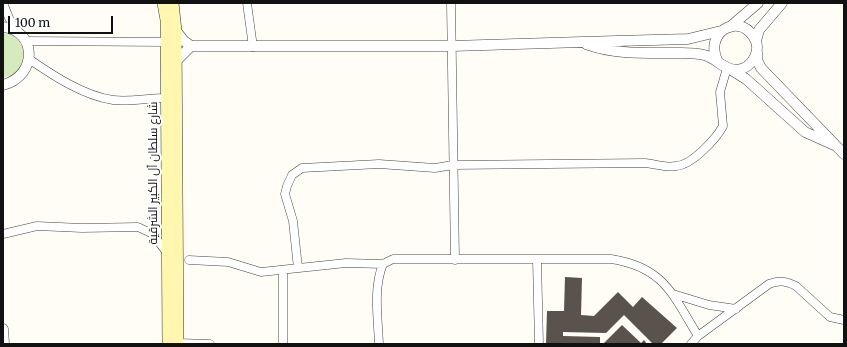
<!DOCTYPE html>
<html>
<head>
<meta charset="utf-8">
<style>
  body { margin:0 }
  #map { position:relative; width:847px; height:347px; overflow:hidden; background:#fffdf5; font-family:Merriweather,serif }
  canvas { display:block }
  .frame { position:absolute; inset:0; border:4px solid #111; pointer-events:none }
  .scale { position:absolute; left:8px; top:16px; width:105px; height:18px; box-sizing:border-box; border:2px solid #111; border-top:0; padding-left:5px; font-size:12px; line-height:14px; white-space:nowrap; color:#111; -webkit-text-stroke:3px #fff; paint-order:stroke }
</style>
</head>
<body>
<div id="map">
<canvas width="847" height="347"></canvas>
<div class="frame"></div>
<div class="scale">100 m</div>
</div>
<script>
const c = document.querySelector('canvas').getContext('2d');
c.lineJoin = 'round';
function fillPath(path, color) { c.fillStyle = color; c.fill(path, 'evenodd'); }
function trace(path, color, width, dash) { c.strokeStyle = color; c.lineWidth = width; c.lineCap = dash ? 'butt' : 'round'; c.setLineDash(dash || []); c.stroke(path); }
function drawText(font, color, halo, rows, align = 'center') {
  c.font = font + ' Merriweather,Cairo,serif'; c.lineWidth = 4; c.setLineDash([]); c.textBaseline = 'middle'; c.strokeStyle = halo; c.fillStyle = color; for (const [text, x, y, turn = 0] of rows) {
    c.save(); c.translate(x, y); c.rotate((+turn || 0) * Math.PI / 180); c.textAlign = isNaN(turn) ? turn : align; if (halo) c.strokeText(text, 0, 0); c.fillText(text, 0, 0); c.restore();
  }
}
const green = new Path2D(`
  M3 33C30 34 31 76 3 77Z`);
const building = new Path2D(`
  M565 277 582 278 581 315 594 316 618 292 633 307 642 297 677 328 661 344H653L624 315 606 333 563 332V336L600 337V344H546L547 311H564Z
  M622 325 641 343 644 340 647 344H605L604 343Z`);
const minor = new Path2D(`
  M3 3 9 18 18 33
  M247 3 253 47
  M451 3 455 260
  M25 41 166 42
  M29 59C52 75 84 96 113 100 130 102 149 98 166 98
  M3 234 37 226 82 228 138 227 153 234 167 253
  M189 260 228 262 261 272 346 263 383 264 393 259H611C664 267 673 295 698 336
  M537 260 539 344
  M298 268 293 221 285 194 287 186 292 175 302 168 379 164 435 168 453 165 645 163C655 164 666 168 676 166 692 165 716 139 723 126L720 92 727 68
  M283 270V344
  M673 294 709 305 736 309
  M178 343 210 344
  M379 344C378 318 373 288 383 264
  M691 344 698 336 769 284C779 280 786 281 796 286L830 317 844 320`);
const tertiary = new Path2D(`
  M3 27C36 30 39 75 3 85
  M730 27 758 3
  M176 31 184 41 191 46H452L582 42 688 39 721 31
  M756 41 759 30 782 3
  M586 44C613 54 641 53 670 53 681 53 693 52 704 55 716 58 724 70 737 70 753 68 763 49 753 36 737 12 703 34 718 62
  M757 52V60L761 68 844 154
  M176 61 191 46
  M730 69 746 79 805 132 834 145
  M3 329 4 344`);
const secondary = new Path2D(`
  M163 3 166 20 168 344
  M173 3 176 31 178 344`);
const streetNames = [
  ["شارع سلطان آل الكبير الشرقية",154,173,-90]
];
fillPath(green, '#d5ebbd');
fillPath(building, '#5a524d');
trace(minor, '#444', 9);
trace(tertiary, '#444', 11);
trace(secondary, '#333', 12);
trace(minor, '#fff', 8);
trace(tertiary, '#fff', 10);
trace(secondary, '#fff6b0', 11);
drawText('12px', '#111', '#fff', streetNames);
</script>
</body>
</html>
